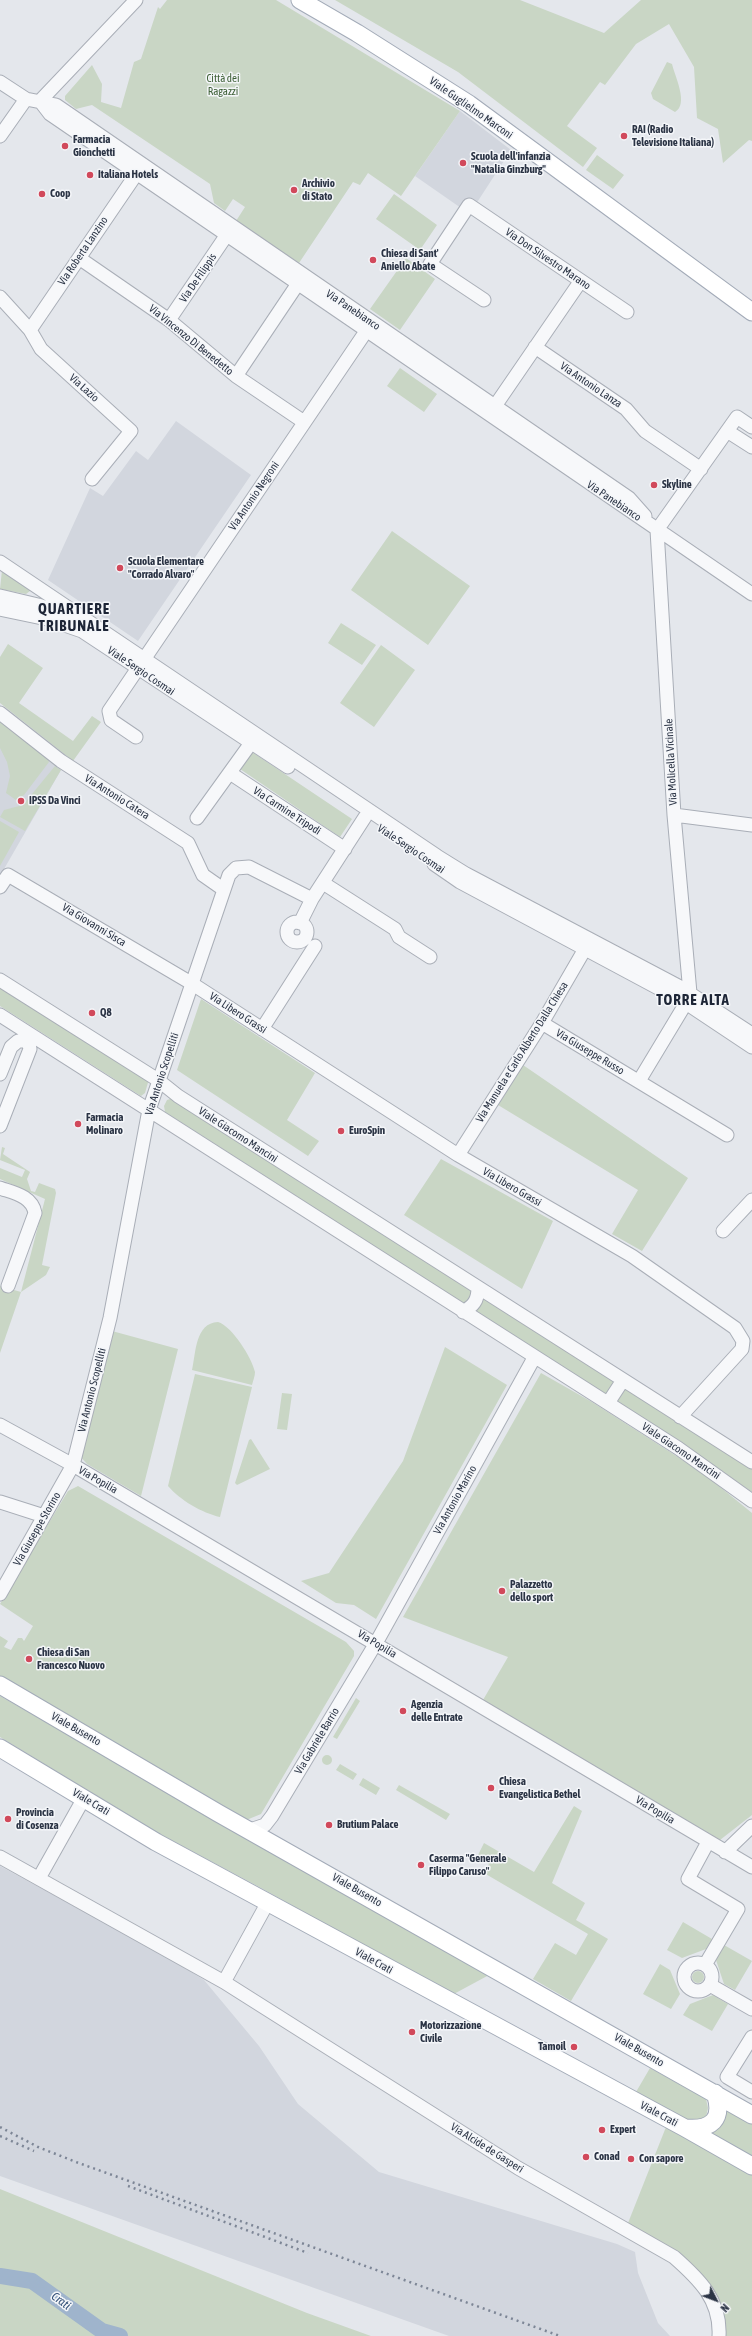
<!DOCTYPE html>
<html>
<head>
<meta charset="utf-8">
<style>
  body { margin:0 }
  #map { position:relative; width:752px; height:2336px; overflow:hidden; background:#e4e7ec; font-family:"Asap Condensed",sans-serif }
  canvas { display:block }
  .north { position:absolute; left:696px; top:2280px; width:40px; height:40px; -webkit-text-stroke:3px #f4f6f9; paint-order:stroke; rotate:132deg; font-size:11px; font-weight:700; line-height:16px; text-align:center; color:#2b3445 }
  .north::after { content:''; display:block; margin:auto; width:14px; height:18px; background:#2b3445; clip-path:polygon(50% 0,100% 100%,50% 72%,0 100%) }
</style>
</head>
<body>
<div id="map">
<canvas width="752" height="2336"></canvas>
<div class="north">N</div>
</div>
<script>
const c = document.querySelector('canvas').getContext('2d');
c.lineJoin = 'round';
function fillPath(path, color) { c.fillStyle = color; c.fill(path, 'evenodd'); }
function trace(path, color, width, dash) { c.strokeStyle = color; c.lineWidth = width; c.lineCap = dash ? 'butt' : 'round'; c.setLineDash(dash || []); c.stroke(path); }
function drawText(font, color, halo, rows, align = 'center') {
  c.font = font + ' "Asap Condensed",sans-serif'; c.lineWidth = 3; c.setLineDash([]); c.textBaseline = 'middle'; c.strokeStyle = halo; c.fillStyle = color; for (const [text, x, y, turn = 0] of rows) {
    c.save(); c.translate(x, y); c.rotate((+turn || 0) * Math.PI / 180); c.textAlign = isNaN(turn) ? turn : align; if (halo) c.strokeText(text, 0, 0); c.fillText(text, 0, 0); c.restore();
  }
}
const built = new Path2D(`
  M460 111 511 150 476 204 461 208 415 176Z
  M176 421 251 475 138 641 48 580 90 488 103 496 136 451 148 460Z
  M0 719 47 756 48 760 61 770 0 876Z
  M0 1866 129 1936 136 1937 204 1980 259 2046 298 2104 379 2172 617 2244 635 2252 638 2273 658 2323 670 2336H449L0 2176Z`);
const green = new Path2D(`
  M167 0H276L460 111 401 196 368 173 360 185 353 182 299 263 236 221 245 207 233 199 225 211 214 203 210 184 92 105 76 109 65 100V96L92 65 102 84 101 102 121 108 134 62 141 59 158 7 160 9Z
  M335 0H520L604 33 641 0H752V141L749 140 723 163 718 129 697 118 694 67 669 24 636 44 605 85 600 82 567 126 597 148 583 167 458 72Z
  M667 62 672 64C675 77 689 104 675 112L653 99 651 93Z
  M597 155 624 175 613 189 586 170Z
  M394 194 437 225 420 250 376 219Z
  M406 258 435 279 400 330 370 309Z
  M400 368 437 394 424 412 387 386Z
  M392 531 470 586 428 645 351 590Z
  M2 570 30 589V591L26 594 0 589Z
  M341 623 376 645 362 665 328 643Z
  M8 644 43 668 19 703 73 741 92 716 101 722 73 761 0 703V657Z
  M381 645 415 670 374 727 340 703Z
  M0 719 47 756 49 762 24 795 16 800 6 793 10 776 7 762 0 748Z
  M252 752 352 819 340 837 240 769Z
  M55 766 61 770 25 831 0 817 4 810 23 805Z
  M0 821 19 832 0 866Z
  M0 984 149 1079 145 1093 141 1096 133 1091 0 1006Z
  M201 999 315 1073 287 1120 319 1141 308 1156 177 1070Z
  M523 1065 688 1178 642 1251 612 1234 638 1190 498 1105Z
  M173 1098 752 1469V1492L678 1441 165 1112 164 1106 167 1100Z
  M2 1147 5 1148 3 1154 30 1172 27 1179 31 1191 35 1192 39 1183 55 1189 56 1193 42 1265 50 1267 46 1275 21 1292 0 1353V1286L21 1292 45 1199 0 1179V1168L22 1177 25 1170 0 1160Z
  M441 1159 553 1221 522 1289 404 1215Z
  M218 1322C232 1326 252 1358 255 1372 255 1376 253 1381 252 1385L192 1370C196 1353 195 1323 218 1322Z
  M112 1331 178 1349 141 1496 87 1464 79 1455Z
  M445 1347 507 1385 376 1619 354 1605 336 1603 301 1581 329 1573 403 1461Z
  M541 1373 592 1402 703 1473 752 1513V1815L720 1840 483 1700 508 1657 403 1617Z
  M195 1374 252 1387 220 1517C202 1513 180 1500 168 1486Z
  M282 1393 292 1394 287 1430 277 1429Z
  M251 1439 270 1469 237 1485 235 1483 249 1440Z
  M78 1486 346 1642 354 1651V1656L261 1814 244 1821 0 1677V1636L8 1641 4 1647 11 1650 18 1638H22L24 1641 33 1626 0 1604 68 1491Z
  M0 1696 489 1975 452 1995 261 1888 158 1833 0 1737Z
  M356 1698 360 1701 337 1739 333 1737Z
  M322 1760a5 5 0 1 1 10 0a5 5 0 1 1-10 0Z
  M340 1764 357 1774 353 1780 336 1770Z
  M363 1778 380 1788 376 1795 359 1785Z
  M399 1785 450 1814 446 1820 396 1790Z
  M574 1806 582 1811 552 1883 585 1903 576 1920 608 1939 571 2001 533 1979 555 1943 576 1955 588 1934 484 1873 489 1864 477 1857 484 1843 534 1872Z
  M683 1922 712 1939 706 1949 682 1958 667 1950Z
  M724 1945 752 1961 735 1990 724 1984 716 1960Z
  M660 1964 670 1970 680 1994 671 2009 643 1994Z
  M692 1977a6 6 0 1 1 12 0a6 6 0 1 1-12 0Z
  M713 1995 728 2004 712 2031 683 2015 690 2004Z
  M650 2068 706 2099 708 2108 706 2117C684 2129 655 2103 636 2092Z
  M725 2109 752 2124V2157L710 2134Z
  M666 2127 752 2174V2336H724C731 2277 670 2249 628 2223Z
  M0 2189 307 2313 371 2336H0Z`);
const river = new Path2D(`
  M0 2276 32 2281 102 2331 120 2336`);
const minor = new Path2D(`
  M0 82 26 99 56 105 629 498 645 516
  M40 101 50 114 752 594
  M40 101 136 0
  M0 136 26 99
  M79 258 169 320 236 376 304 422
  M0 297 30 330 41 349 131 431 92 479
  M484 300 430 264 469 205 627 312
  M169 320 226 236
  M30 330 137 173
  M535 347 626 409 645 431 701 469
  M236 376 297 285
  M495 406 580 282
  M727 431 752 447
  M657 530 674 815 690 993
  M657 530 737 417 752 427
  M0 562 437 856 466 874 680 987 752 1034
  M0 596 38 605 73 617
  M0 609 47 619 82 631 288 767
  M0 713 61 761 188 843 203 875 223 889
  M136 737 111 720 109 711 371 324
  M230 773 345 849
  M674 815 752 825
  M197 818 251 743
  M434 864 460 882 686 1003 752 1047
  M323 883 395 929 399 937 430 957
  M0 887 8 875 191 983 458 1155 632 1256 735 1328 743 1341 742 1349 680 1417
  M287 932a10 10 0 1 1 20 0a10 10 0 1 1-20 0Z
  M300 923 312 899
  M0 980 158 1080 178 1096 752 1462
  M0 1015 678 1448 752 1501
  M542 1023 727 1135
  M262 1029 315 946
  M0 1074 11 1047 18 1041H28
  M639 1081 686 1003
  M0 1126 30 1049 28 1041 31 1035
  M458 1155 542 1023 589 942
  M0 1188C14 1193 32 1196 35 1213L8 1286
  M723 1231 752 1200
  M463 1312C473 1306 478 1301 478 1288
  M608 1403 623 1380
  M0 1425 73 1465 752 1867
  M0 1502 44 1516
  M0 1594 73 1465 110 1318 149 1110 229 875 236 868 249 867 312 899 365 817
  M250 1830 265 1825 272 1816 376 1643 534 1358
  M725 1852 752 1826
  M0 1857 224 1982 268 1902
  M39 1878 84 1798
  M684 1977a14 14 0 1 1 28 0a14 14 0 1 1-28 0Z
  M705 1965 738 1909 688 1879 708 1842
  M224 1982 518 2168 674 2257C699 2279 721 2300 719 2336
  M710 1985 752 2009
  M752 2037 727 2077 752 2092`);
const major = new Path2D(`
  M300 0 357 33 469 104 752 312
  M0 1685 218 1813 752 2115
  M0 1748 156 1842 685 2128 752 2166
  M686 2128C711 2130 724 2120 715 2093`);
const rail = new Path2D(`
  M0 2127 38 2147 76 2162 560 2336
  M0 2136 34 2151
  M128 2186 308 2253`);
const markers = [
  [624,136,4,"#d1495b"],
  [65,146,4,"#d1495b"],
  [463,163,4,"#d1495b"],
  [90,175,4,"#d1495b"],
  [294,190,4,"#d1495b"],
  [42,194,4,"#d1495b"],
  [373,260,4,"#d1495b"],
  [654,485,4,"#d1495b"],
  [120,568,4,"#d1495b"],
  [21,801,4,"#d1495b"],
  [92,1013,4,"#d1495b"],
  [78,1124,4,"#d1495b"],
  [341,1131,4,"#d1495b"],
  [502,1591,4,"#d1495b"],
  [29,1659,4,"#d1495b"],
  [403,1711,4,"#d1495b"],
  [491,1788,4,"#d1495b"],
  [8,1819,4,"#d1495b"],
  [329,1825,4,"#d1495b"],
  [421,1865,4,"#d1495b"],
  [412,2032,4,"#d1495b"],
  [574,2047,4,"#d1495b"],
  [602,2130,4,"#d1495b"],
  [586,2157,4,"#d1495b"],
  [631,2159,4,"#d1495b"]
];
const parkNames = [
  ["Città dei",223,79],
  ["Ragazzi",223,92]
];
const streetNames = [
  ["Viale Guglielmo Marconi",471,108,35],
  ["Via Roberta Lanzino",83,251,-56],
  ["Via Don Silvestro Marano",548,259,34],
  ["Via De Filippis",198,278,-56],
  ["Via Panebianco",353,310,34],
  ["Via Vincenzo Di Benedetto",191,340,39],
  ["Via Antonio Lanza",591,385,34],
  ["Via Lazio",84,388,42],
  ["Via Antonio Negroni",254,496,-56],
  ["Via Panebianco",614,501,34],
  ["Viale Sergio Cosmai",141,671,34],
  ["Via Molicella Vicinale",671,762,-93],
  ["Via Antonio Catera",117,797,32],
  ["Via Carmine Tripodi",287,811,33],
  ["Viale Sergio Cosmai",411,849,34],
  ["Via Giovanni Sisca",94,925,31],
  ["Via Libero Grassi",238,1013,33],
  ["Via Manuela e Carlo Alberto Dalla Chiesa",522,1052,-58],
  ["Via Giuseppe Russo",590,1052,31],
  ["Via Antonio Scopelliti",162,1074,-72],
  ["Viale Giacomo Mancini",238,1135,33],
  ["Via Libero Grassi",512,1187,30],
  ["Via Antonio Scopelliti",92,1390,-76],
  ["Viale Giacomo Mancini",681,1451,34],
  ["Via Popilia",98,1480,30],
  ["Via Antonio Marino",455,1500,-61],
  ["Via Giuseppe Storino",37,1529,-60],
  ["Via Popilia",377,1644,31],
  ["Viale Busento",76,1729,30],
  ["Via Gabriele Barrio",317,1741,-59],
  ["Viale Crati",91,1802,31],
  ["Via Popilia",655,1810,31],
  ["Viale Busento",357,1890,30],
  ["Viale Crati",374,1961,29],
  ["Viale Busento",639,2050,30],
  ["Viale Crati",659,2114,28],
  ["Via Alcide de Gasperi",487,2148,32]
];
const poiNames = [
  ["RAI (Radio",632,130],
  ["Televisione Italiana)",632,143],
  ["Farmacia",73,140],
  ["Gionchetti",73,153],
  ["Scuola dell'infanzia",471,157],
  ["\"Natalia Ginzburg\"",471,170],
  ["Italiana Hotels",98,175],
  ["Archivio",302,184],
  ["di Stato",302,197],
  ["Coop",50,194],
  ["Chiesa di Sant'",381,254],
  ["Aniello Abate",381,267],
  ["Skyline",662,485],
  ["Scuola Elementare",128,562],
  ["\"Corrado Alvaro\"",128,575],
  ["IPSS Da Vinci",29,801],
  ["Q8",100,1013],
  ["Farmacia",86,1118],
  ["Molinaro",86,1131],
  ["EuroSpin",349,1131],
  ["Palazzetto",510,1585],
  ["dello sport",510,1598],
  ["Chiesa di San",37,1653],
  ["Francesco Nuovo",37,1666],
  ["Agenzia",411,1705],
  ["delle Entrate",411,1718],
  ["Chiesa",499,1782],
  ["Evangelistica Bethel",499,1795],
  ["Provincia",16,1813],
  ["di Cosenza",16,1826],
  ["Brutium Palace",337,1825],
  ["Caserma \"Generale",429,1859],
  ["Filippo Caruso\"",429,1872],
  ["Motorizzazione",420,2026],
  ["Civile",420,2039],
  ["Tamoil",566,2047,"right"],
  ["Expert",610,2130],
  ["Conad",594,2157],
  ["Con sapore",639,2159]
];
const waterNames = [
  ["Crati",61,2301,36]
];
const districtNames = [
  ["QUARTIERE",74,609],
  ["TRIBUNALE",74,626],
  ["TORRE ALTA",693,1000]
];
fillPath(built, '#d2d6de');
fillPath(green, '#c9d6c5');
trace(river, '#9fb4cc', 16);
trace(minor, '#a9aeb7', 15);
trace(major, '#a3abb8', 19);
trace(minor, '#f7f8fa', 13);
trace(major, '#fff', 17);
trace(rail, '#7d8696', 2.5, [2, 4]);
for (const [x, y, r, color] of markers) { const dot = new Path2D(); dot.arc(x, y, r, 0, 2 * Math.PI); c.fillStyle = color; c.fill(dot); trace(dot, '#f4f6f9', 1.5); }
drawText('11px', '#3f6138', '#f4f6f9', parkNames);
drawText('11px', '#2b3445', '#f4f6f9', streetNames);
drawText('bold 11px', '#2b3445', '#f4f6f9', poiNames, 'left');
drawText('italic 12px', '#34527a', '#f4f6f9', waterNames);
c.letterSpacing = '1px';
drawText('bold 15px', '#1d2536', '#f4f6f9', districtNames);
c.letterSpacing = '0px';
</script>
</body>
</html>
